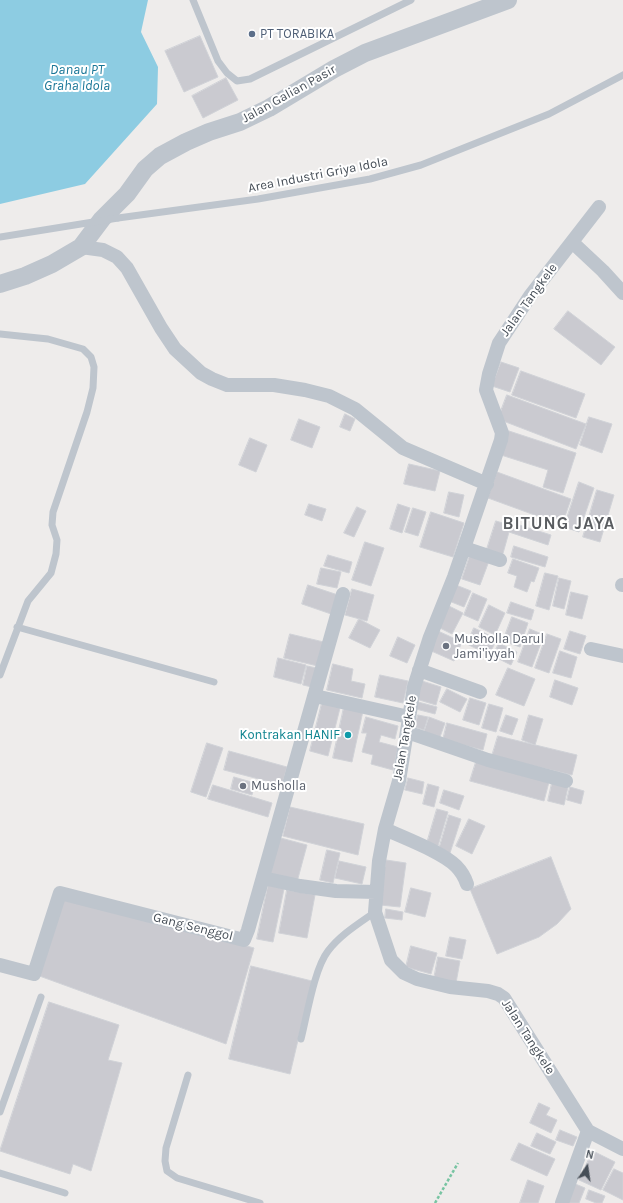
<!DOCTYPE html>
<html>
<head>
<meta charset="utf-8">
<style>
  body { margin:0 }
  #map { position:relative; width:623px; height:1203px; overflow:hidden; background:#eeeceb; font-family:Karla,sans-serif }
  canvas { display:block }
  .north { position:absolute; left:567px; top:1147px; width:40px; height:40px; -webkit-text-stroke:3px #fff; paint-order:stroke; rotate:13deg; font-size:11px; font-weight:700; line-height:16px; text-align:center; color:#464e57 }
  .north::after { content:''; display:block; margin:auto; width:14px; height:18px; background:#464e57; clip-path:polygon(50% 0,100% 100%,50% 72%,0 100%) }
</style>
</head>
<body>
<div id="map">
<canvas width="623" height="1203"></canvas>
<div class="north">N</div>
</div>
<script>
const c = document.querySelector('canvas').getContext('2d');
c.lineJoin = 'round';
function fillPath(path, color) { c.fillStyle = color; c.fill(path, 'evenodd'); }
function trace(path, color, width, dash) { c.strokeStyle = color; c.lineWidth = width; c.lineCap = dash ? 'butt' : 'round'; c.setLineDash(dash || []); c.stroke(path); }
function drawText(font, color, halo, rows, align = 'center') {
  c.font = font + ' Karla,sans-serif'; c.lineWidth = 4; c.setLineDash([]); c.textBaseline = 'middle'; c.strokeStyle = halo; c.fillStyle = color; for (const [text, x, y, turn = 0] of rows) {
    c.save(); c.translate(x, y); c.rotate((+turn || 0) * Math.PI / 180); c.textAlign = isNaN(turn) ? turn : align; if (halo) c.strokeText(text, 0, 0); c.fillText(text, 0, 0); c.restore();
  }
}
const water = new Path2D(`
  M0 0H148L141 32 158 67 157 104 85 184 0 204Z`);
const building = new Path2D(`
  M200 36 218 77 184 92 165 51Z
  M226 78 238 100 203 118 192 96Z
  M568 311 615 347 601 365 554 329Z
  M501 362 519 368 510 392 492 386Z
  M521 371 585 394 576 418 512 395Z
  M507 395 586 424 576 449 498 419Z
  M345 414 355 419 350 431 340 427Z
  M589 417 612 424 602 453 580 445Z
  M299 419 320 427 312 448 291 440Z
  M509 431 576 453 563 493 543 487 548 470 501 455Z
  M250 438 267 445 256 472 239 465Z
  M409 464 440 471 435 491 404 484Z
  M497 472 571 499 562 525 488 498Z
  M579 482 594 488 579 532 564 527Z
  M597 490 614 495 600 542 583 537Z
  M449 492 464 495 459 517 444 513Z
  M309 504 326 509 322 521 305 515Z
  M398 504 410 508 402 533 390 529Z
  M357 507 366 511 354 537 344 533Z
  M413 508 426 512 418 536 405 532Z
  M431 512 464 523 453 557 420 547Z
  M496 521 506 524 507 521 551 535 548 545 509 532 502 557 486 552Z
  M365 542 384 548 371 586 352 580Z
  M514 546 548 557 545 567 511 557Z
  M328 555 352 562 349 573 324 566Z
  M470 555 489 561 480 585 462 579Z
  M513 559 539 568 534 582 531 581 527 592 514 587 517 576 508 573Z
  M321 568 341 572 337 588 317 584Z
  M545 573 558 576 549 610 536 606Z
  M559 578 571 581 564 609 553 606Z
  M308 585 341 596 334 615 302 604Z
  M456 585 471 591 464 607 449 601Z
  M352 589 374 595 367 621 345 615Z
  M571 592 588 596 582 619 566 615Z
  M473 593 487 599 478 621 464 615Z
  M511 602 534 610 531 620 507 613Z
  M447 605 463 613 452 634 436 626Z
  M489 605 505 613 495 635 479 627Z
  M512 617 528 623 520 647 503 641Z
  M359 619 380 630 370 648 349 638Z
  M474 628 497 639 489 655 467 644Z
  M530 629 544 635 532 667 518 662Z
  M438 631 462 642 454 661 429 650Z
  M570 631 586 636 580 654 564 649Z
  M290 634 328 643 322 667 284 658Z
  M547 634 561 639 549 673 535 668Z
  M398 637 415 645 407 663 390 656Z
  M499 643 517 652 511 665 493 656Z
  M560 651 577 657 571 678 553 673Z
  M278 658 306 665 301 684 274 677Z
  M333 664 353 669 351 681 365 684 362 698 327 690Z
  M307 666 321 669 316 688 303 685Z
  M508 668 535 679 524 706 496 695Z
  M380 675 408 681 403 703 375 697Z
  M555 680 578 688 572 705 550 697Z
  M422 681 441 687 436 705 416 699Z
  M447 689 467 699 460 712 440 702Z
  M470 698 486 703 479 725 463 720Z
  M418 702 437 707 435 714 416 709Z
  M322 703 340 708 328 756 310 751Z
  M489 704 503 708 496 732 482 728Z
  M344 707 363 711 352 762 333 758Z
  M418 715 428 717 424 730 415 727Z
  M506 715 518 719 512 735 500 731Z
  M529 715 543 719 535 745 522 740Z
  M366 717 398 726 395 739 381 735 379 742 398 747 393 770 371 764 373 755 362 752 367 733H362Z
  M429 717 445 723 440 737 424 732Z
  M447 723 487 734 483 750 443 740Z
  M498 736 577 755 572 775 492 756Z
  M207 743 223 748 206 797 191 792Z
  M229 751 287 767 282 785 224 770Z
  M476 762 549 782 544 801 470 781Z
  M234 777 255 783 252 795 231 789Z
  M408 778 424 782 422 794 405 790Z
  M552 783 568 787 564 805 548 801Z
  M428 784 439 787 434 807 423 804Z
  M213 785 272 803 268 817 208 799Z
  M570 787 584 791 581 804 567 800Z
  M444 790 464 796 459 810 440 803Z
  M290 807 364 824 358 855 283 836Z
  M437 809 448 812 438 846 427 843Z
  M449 815 461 819 450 853 439 849Z
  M469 819 485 826 472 854 456 846Z
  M277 837 307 845 297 882 268 875Z
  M327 850 340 853 333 883 320 880Z
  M551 857 571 909 557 924 539 937 497 954 470 889Z
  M386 860 406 863 400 907 380 905Z
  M339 861 366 867 362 884 335 878Z
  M268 885 284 889 273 942 257 939Z
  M411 888 431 893 425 917 405 912Z
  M287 890 315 895 307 938 279 933Z
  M60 893 254 948 226 1044 34 974Z
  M386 909 403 912 402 920 385 918Z
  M450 937 466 940 462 959 446 956Z
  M411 946 437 953 431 974 406 967Z
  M438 957 460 961 456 983 434 979Z
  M251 966 312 981 290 1074 229 1059Z
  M49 1002 119 1025 108 1060 122 1063 91 1171 73 1164 70 1174 0 1151Z
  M539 1103 550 1108 546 1115 557 1120 551 1133 530 1123Z
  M560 1130 577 1137 573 1146 556 1140Z
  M537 1133 556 1142 550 1154 531 1146Z
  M519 1143 555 1159 547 1176 511 1160Z
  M593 1151 615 1162 601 1190 579 1180Z
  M614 1169 623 1173V1200L603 1190Z
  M528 1180 544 1186 538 1203H520Z
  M573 1183 585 1188 579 1203H565Z
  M589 1190 605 1196 602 1203H596L586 1199Z`);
const path = new Path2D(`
  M435 1203 458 1163`);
const service = new Path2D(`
  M193 0 218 61 227 73 237 81 250 79 411 0
  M118 218 258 199 370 179 421 165 549 114 623 75
  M0 334 48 339 83 349 91 357 94 367 93 388 87 412 53 512 52 525 57 540 56 554 51 573 28 601 0 675
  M17 627 214 682
  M301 1039C307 1016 314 969 328 951 340 935 358 924 375 912
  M188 1075 166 1148 165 1161 167 1171 177 1178 260 1203
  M0 1112 41 997
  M0 1173 65 1193`);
const minor = new Path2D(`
  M572 242 603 271 623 293
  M81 247 103 250 117 257 127 268 161 328 175 349 201 373 212 379 227 385H274L305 390 329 396 355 409 403 448 487 484
  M464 548 500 560
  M622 585H623
  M591 649 623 656
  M419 670 480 692
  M315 696 409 717
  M407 732 488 760 566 781
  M385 829C404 838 442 852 456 866 461 871 465 878 467 884
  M263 878 300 886 336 891 376 892
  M0 965 34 974 60 893 244 940 248 930 343 594
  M588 1131 623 1149
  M562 1203 588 1131 504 998 498 994 488 991 450 987 417 979 404 973 391 960 375 912 379 861 385 829 399 781 414 687 430 637 454 577 501 440 502 433 486 390 489 374 499 343 530 296 599 207`);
const tertiary = new Path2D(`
  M0 284 25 276 52 264 81 247 102 219 127 194 145 169 160 156 186 142 209 132 240 122 269 108 334 69 365 53 508 0`);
const serviceBridge = new Path2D(`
  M0 237 118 218`);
const markers = [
  [252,34,4,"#5c6f8a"],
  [446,646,4,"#6b7280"],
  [348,735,4,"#0f9aa8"],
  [243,786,4,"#6b7280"]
];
const serviceNames = [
  ["PT TORABIKA",260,34]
];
const streetNames = [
  ["Jalan Galian Pasir",289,94,-29],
  ["Area Industri Griya Idola",318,175,-11],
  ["Jalan Tangkele",529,300,-54],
  ["Jalan Tangkele",405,738,-80],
  ["Gang Senggol",193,927,14],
  ["Jalan Tangkele",528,1037,57]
];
const worshipNames = [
  ["Musholla Darul",454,639],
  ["Jami'iyyah",454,654],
  ["Musholla",251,786]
];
const cultureNames = [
  ["Kontrakan HANIF",340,735]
];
const waterNames = [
  ["Danau PT",77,70],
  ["Graha Idola",77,86]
];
const districtNames = [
  ["BITUNG JAYA",559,524]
];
fillPath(water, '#8dcce2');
fillPath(building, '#cacad0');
trace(building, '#d0d2d7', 1);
trace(path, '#78c4a2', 2.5, [3, 2]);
trace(service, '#bec5cd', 7);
trace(minor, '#bec5cd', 14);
trace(tertiary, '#bec5cd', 18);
trace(serviceBridge, '#bec5cd', 7);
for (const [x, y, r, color] of markers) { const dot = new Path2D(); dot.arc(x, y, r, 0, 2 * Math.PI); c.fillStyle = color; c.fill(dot); trace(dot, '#fff', 1.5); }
drawText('13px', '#4e5e75', '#fff', serviceNames, 'left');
drawText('13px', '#464e57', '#fff', streetNames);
drawText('13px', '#5b616d', '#fff', worshipNames, 'left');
drawText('13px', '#0d838f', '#fff', cultureNames, 'right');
drawText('italic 14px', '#197697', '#fff', waterNames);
c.letterSpacing = '1px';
drawText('bold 17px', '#595c60', '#fff', districtNames);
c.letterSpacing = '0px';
</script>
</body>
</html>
